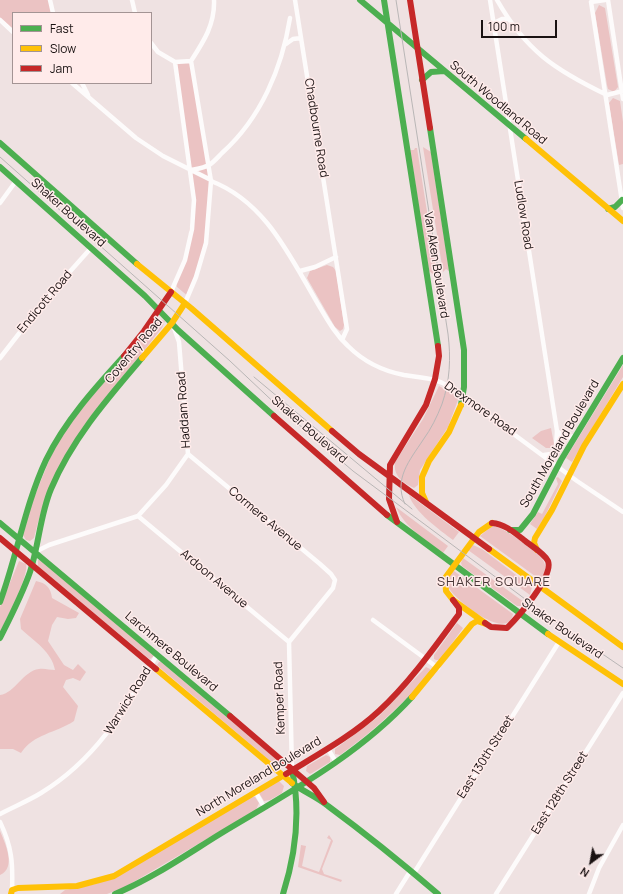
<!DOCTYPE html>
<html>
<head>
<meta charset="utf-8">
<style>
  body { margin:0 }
  #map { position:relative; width:623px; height:894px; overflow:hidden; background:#efe2e2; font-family:Manrope,sans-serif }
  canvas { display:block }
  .legend { position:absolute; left:12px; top:12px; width:140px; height:72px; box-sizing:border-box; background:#ffebea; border:1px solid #a39494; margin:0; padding:5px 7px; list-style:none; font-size:12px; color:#1a1212 }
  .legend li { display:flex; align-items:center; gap:8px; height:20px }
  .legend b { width:20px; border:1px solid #a39494 }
  .north { position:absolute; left:571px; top:842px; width:40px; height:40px; -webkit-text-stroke:3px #ffebea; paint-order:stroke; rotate:212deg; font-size:11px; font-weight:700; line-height:16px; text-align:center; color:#1a1212 }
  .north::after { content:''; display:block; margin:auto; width:14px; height:18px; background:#1a1212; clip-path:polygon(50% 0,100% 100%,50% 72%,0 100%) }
  .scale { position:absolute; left:481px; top:20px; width:76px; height:18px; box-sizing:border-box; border:2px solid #1a1212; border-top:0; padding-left:5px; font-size:12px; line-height:14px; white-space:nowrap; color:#1a1212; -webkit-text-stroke:3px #ffebea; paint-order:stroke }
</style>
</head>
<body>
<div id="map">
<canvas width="623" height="894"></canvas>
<ul class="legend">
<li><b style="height:5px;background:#4caf50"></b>Fast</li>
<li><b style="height:5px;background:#ffc107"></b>Slow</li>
<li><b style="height:5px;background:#c62828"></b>Jam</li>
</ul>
<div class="north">N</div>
<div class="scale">100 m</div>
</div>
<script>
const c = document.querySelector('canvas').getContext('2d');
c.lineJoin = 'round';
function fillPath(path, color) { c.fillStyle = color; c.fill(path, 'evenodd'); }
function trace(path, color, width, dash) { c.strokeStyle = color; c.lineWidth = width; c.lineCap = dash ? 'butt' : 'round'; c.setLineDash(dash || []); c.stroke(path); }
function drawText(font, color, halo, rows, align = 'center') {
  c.font = font + ' Manrope,sans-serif'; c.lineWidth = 3; c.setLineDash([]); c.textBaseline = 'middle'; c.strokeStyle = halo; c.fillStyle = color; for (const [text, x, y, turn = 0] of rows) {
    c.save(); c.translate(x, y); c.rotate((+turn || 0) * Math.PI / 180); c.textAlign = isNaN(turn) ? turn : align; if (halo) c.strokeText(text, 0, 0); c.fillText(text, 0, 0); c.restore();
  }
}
const green = new Path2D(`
  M0 0H50L53 13H13V32L0 20Z
  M599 5 605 8 618 87 614 92 608 89 607 85 595 13Z
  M191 61 211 180 206 243 189 297 177 287 175 282 185 260 194 200 175 62Z
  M613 98 620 101 623 122V164L619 165 609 103Z
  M423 147 431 152 449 271 446 269 443 272Z
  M415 148H417L437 275 435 276 429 271 410 150H414Z
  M327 265 333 267 336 271 344 325 343 329 340 331 335 327 307 278 310 271Z
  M160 319 165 321 162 328C153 338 146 349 137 360 86 419 53 459 34 538L30 541 26 540 23 535 33 500 51 456 63 434 87 402Z
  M623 365V377L572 462 566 458Z
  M439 386 456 395 458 400 448 427 420 470 418 485 414 488C403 483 393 476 395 462L423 419Z
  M551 428 554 444 551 448H546L532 438 541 431Z
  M558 477 562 481 544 518 537 529 530 524 538 512 542 514 558 484 556 478Z
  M409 495 459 532 453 540C440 530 414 512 409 495Z
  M396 507 448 546 443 553C425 539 405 528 396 507Z
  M492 526C502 526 538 551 543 560 547 567 546 575 539 579L480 536Z
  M473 545 482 549 532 587 530 595 468 550Z
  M463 558 524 602 521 606H517L462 566 461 563Z
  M38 560H40L154 656 150 659 148 658 41 569 38 566Z
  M19 561 26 564C29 577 6 619 0 632V607Z
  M454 571 513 614C508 643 454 599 449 588 447 582 449 576 454 571Z
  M36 581C46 583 51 588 52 598L79 613 76 618 68 619 57 617 52 625 48 641 64 665 73 670 78 664 86 672 80 681 73 678 66 680 63 687 78 706 74 721C56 733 33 734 21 753L13 749H0V695C15 693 23 671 39 669 44 668 50 670 55 670 52 652 34 641 21 629L20 619Z
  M457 623 463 628 440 660H436L434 659V655Z
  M159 662H161L279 761V766L275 765 159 667 157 665Z
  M426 667 430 669V674C402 704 374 731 340 755L335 754V749L378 717Z
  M326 755 330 757V762L312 773 310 774 306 771 307 766Z
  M279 781 284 786 282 793 270 800 264 801 259 793 260 791Z
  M251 797H255L259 803 256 810 125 887 107 894H60L65 890 96 884Z
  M0 831C5 843 17 868 0 875Z
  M329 835 333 841 322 869 324 874 342 880 341 882 298 867 301 845 306 846 302 866 319 872 331 840 327 838Z`);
const street = new Path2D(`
  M50 0 53 13
  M132 0 135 13
  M295 0 347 329 342 340
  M490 0 557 431 556 448 551 454 544 455
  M497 0C526 51 555 70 607 95L623 91
  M608 0 623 99
  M591 2 623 208
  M591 2 605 0
  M0 20 13 32
  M494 23 502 19H508
  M151 43 158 52 175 62
  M286 44 293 39 301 38
  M175 62 191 61C204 41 215 24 214 0
  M72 83 136 138 163 156 211 180
  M82 83 88 95
  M191 170C196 169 204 168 209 165 214 162 218 157 222 153 261 118 282 68 290 18
  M211 181C266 202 290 257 318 304 327 319 335 334 348 346 363 361 383 371 404 375 422 378 434 377 450 387L577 481 623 512
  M0 203 16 181
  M300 271 315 267 336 257
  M171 292 185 260 192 229 194 200 175 62
  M185 303 196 277 206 243 211 181 191 61
  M0 358 49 295 91 248
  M557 431 565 438 575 436
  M188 454 320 564 331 574 335 580 333 588 289 642 292 770
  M138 516 289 642
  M35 552 49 545 138 516 166 485 188 454 179 342 174 328
  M373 620 438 668
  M328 749 336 762
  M255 791 264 807
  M0 814C13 807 28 801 41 793 97 759 125 709 157 655
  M0 822C12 847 13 863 12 890
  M414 873 559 642
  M396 894 411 870
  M496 894 623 693
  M589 894 599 868 623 825`);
const fast = new Path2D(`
  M360 0 526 139
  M384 0 438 346
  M422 80 431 72 444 71
  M430 128 464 350V387L461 405
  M0 143 137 264
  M0 167 145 296 178 330 274 416
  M608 209 615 207 622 200
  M387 515 548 634
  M0 523 230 716
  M510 530H520L533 514 561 460 623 358
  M0 602C17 556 25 505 46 460 65 421 95 388 124 356
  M0 638C11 616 22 595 30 572 39 545 40 515 51 489 72 439 107 399 142 358
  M292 783C304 792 317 797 328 806 366 834 402 863 438 894
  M115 894C153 878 186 855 220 834 288 793 358 756 412 697
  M283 894C296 853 301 812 292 770`);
const slow = new Path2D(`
  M526 139 623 221
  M137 264 191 308 332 431
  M142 358 172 323 185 303
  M426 502 422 493V477L429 461 449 432 461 405
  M489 549 623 647
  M537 550 534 543 535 538 552 510 584 446 623 384
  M485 623 453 600 446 591 445 578 479 532 492 523
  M548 634 623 684
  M156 669 292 783
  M412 697 472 624 477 621 486 624
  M11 894 12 890 18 888 77 886 114 876 286 774`);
const jam = new Path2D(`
  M410 0 430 128
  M124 356 144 331 171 292
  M274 416 387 515
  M332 431 359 454 489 549
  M397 522 389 499 390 465 426 405 435 379 439 356 438 346
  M0 538 156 669
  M485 623 491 627 507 628C518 617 554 576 548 561 544 553 531 546 524 540 515 533 505 524 492 523
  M230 716 314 788 324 802
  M286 774C317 755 352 736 379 711 410 682 434 648 459 614V608L453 600`);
const tram = new Path2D(`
  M396 0 448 334C451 358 450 381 442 404 437 417 431 429 423 440 410 460 393 479 405 504
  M0 157 230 361 283 411 353 471 560 625 623 668
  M254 377 412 509`);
const streetNames = [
  ["South Woodland Road",498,103,40],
  ["Chadbourne Road",316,128,81],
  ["Shaker Boulevard",68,213,42],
  ["Ludlow Road",523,215,81],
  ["Van Aken Boulevard",436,265,81],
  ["Endicott Road",45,302,-50],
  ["Coventry Road",134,351,-50],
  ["Drexmore Road",480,409,35],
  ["Haddam Road",184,410,-94],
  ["Shaker Boulevard",309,430,41],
  ["South Moreland Boulevard",560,444,-60],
  ["Cormere Avenue",265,519,40],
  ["Ardoon Avenue",214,579,40],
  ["Shaker Boulevard",562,629,35],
  ["Larchmere Boulevard",171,652,40],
  ["Kemper Road",280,698,-92],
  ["Warwick Road",128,701,-58],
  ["East 130th Street",486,757,-58],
  ["North Moreland Boulevard",259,777,-31],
  ["East 128th Street",560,793,-58]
];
const neighbourhoodNames = [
  ["SHAKER SQUARE",494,582]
];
fillPath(green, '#ebc3c3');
trace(street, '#fdfbfb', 4.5);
trace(fast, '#4caf50', 6);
trace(slow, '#ffc107', 6);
trace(jam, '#c62828', 6);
trace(tram, '#b9b6b6', 1);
drawText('12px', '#1a1212', '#ffebea', streetNames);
c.letterSpacing = '1px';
drawText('13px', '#4a3737', '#ffebea', neighbourhoodNames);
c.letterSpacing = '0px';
</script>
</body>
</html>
